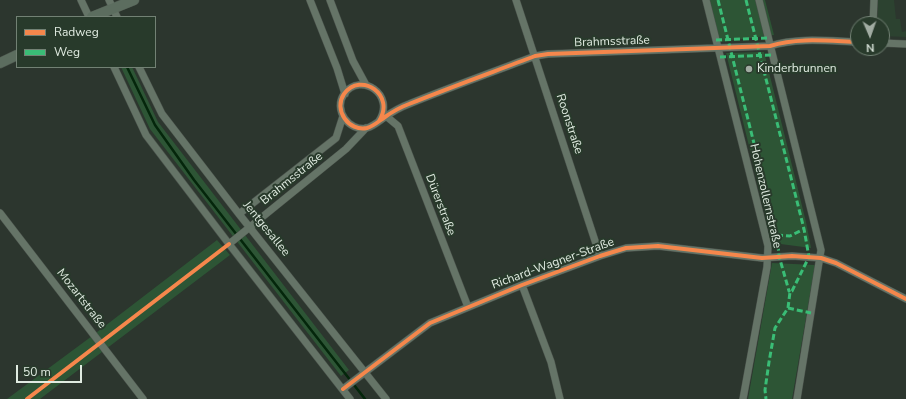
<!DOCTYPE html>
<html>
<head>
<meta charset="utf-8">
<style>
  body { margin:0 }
  #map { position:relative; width:906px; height:399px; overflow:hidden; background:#2c362e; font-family:"Nunito Sans",sans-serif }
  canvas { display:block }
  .legend { position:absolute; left:16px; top:16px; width:140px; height:52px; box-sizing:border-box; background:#283a2b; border:1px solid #728174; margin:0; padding:5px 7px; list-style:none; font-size:12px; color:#e0ebe1 }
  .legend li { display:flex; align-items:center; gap:8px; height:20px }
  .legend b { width:20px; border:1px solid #728174 }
  .north { position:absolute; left:850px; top:16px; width:40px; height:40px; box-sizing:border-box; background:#283a2b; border:1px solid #728174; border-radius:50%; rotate:178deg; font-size:11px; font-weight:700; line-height:16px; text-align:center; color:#e0ebe1 }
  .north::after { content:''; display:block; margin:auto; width:14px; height:18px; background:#a1aca2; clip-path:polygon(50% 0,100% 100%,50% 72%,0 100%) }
  .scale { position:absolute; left:16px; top:365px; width:66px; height:18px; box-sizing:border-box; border:2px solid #e0ebe1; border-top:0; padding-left:5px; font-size:12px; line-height:14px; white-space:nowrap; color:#e0ebe1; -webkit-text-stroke:3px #283a2b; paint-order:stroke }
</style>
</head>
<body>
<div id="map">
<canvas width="906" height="399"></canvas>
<ul class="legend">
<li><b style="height:5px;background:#f5874c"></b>Radweg</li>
<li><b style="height:5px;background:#3abd76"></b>Weg</li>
</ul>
<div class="north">N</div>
<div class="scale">50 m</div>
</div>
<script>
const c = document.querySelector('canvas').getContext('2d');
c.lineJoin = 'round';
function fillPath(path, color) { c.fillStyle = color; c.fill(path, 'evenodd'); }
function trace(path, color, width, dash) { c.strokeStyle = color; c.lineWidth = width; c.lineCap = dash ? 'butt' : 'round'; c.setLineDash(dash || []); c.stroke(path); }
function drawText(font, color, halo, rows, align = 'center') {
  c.font = font + ' "Nunito Sans",sans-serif'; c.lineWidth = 4; c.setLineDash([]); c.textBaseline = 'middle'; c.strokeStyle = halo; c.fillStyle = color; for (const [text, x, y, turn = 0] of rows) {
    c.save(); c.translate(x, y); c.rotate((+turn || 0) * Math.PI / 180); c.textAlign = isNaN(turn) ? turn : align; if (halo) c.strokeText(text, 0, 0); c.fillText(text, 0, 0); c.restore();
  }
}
const built = new Path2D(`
  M878 0H894L896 19H900L902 32 906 31V37L882 36V24H877Z`);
const green = new Path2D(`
  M709 0H765L774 35 720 42Z
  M764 52 806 222 811 248 773 243 726 53Z
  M121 67H132L158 122 349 370 341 376 150 129Z
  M217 240 230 255 40 399H7L88 339Z
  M772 263 815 265 792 399H748Z`);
const stream = new Path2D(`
  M127 67 155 125 194 180 365 399`);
const street = new Path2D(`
  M81 0 89 17
  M109 0 117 17
  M310 0 337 68 345 94
  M330 0 353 61 366 85
  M516 0 600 256
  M706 0 768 246 767 267 743 399
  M759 0 821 250 797 399
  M873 24 874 0
  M882 43 906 44
  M114 67 146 135 229 244 350 399
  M139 67 162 114 239 214 386 399
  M386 116 398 126 468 307
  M379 121C396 95 361 71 344 94 333 110 349 132 367 128 374 126 379 121 385 117 392 112 401 107 409 104 451 87 493 72 535 56L548 54 770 46C798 37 829 41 858 42
  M0 213 143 399
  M239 214 336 138 343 116
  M229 244 346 149 366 128
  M522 285 551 362 560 399
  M343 389 430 323 522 285 600 256 626 248 658 246 762 258 792 256 821 258 836 263 906 299`);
const secondary = new Path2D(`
  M92 17 134 0
  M0 63 17 55`);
const quiet = new Path2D(`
  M718 0 777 235 779 256 789 291 790 292
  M746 0 804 229 809 257 792 291 790 292 788 308 775 328 769 362 765 390 766 399
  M716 40 768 38
  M720 57 772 55
  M777 235 790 236 804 229
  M788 308 811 313`);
const cycleway = new Path2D(`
  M379 121C396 95 361 71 344 94 333 110 349 132 367 128 374 126 379 121 385 117 392 112 401 107 409 104 451 87 493 72 535 56L548 54 770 46C798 37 829 41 858 42
  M343 389 430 323 522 285 600 256 626 248 658 246 762 258 792 256 821 258 836 263 906 299
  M27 399 229 244`);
const markers = [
  [749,69,4,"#a1aca2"]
];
const streetNames = [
  ["Brahmsstraße",612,42,-2],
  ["Roonstraße",569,124,72],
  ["Brahmsstraße",292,179,-39],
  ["Hohenzollernstraße",765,196,77],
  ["Dürerstraße",440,205,69],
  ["Jentgesallee",266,229,51],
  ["Richard-Wagner-Straße",553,264,-20],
  ["Mozartstraße",81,299,52]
];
const poiNames = [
  ["Kinderbrunnen",757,69]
];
fillPath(built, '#2c4230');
fillPath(green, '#2d5535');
trace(stream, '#04260b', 2.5);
trace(street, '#4a524b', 8);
trace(secondary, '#4a524b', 11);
trace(street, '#657467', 7);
trace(secondary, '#5c6d5f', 10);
trace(quiet, '#3abd76', 3, [6, 3]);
trace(cycleway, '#f5874c', 4);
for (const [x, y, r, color] of markers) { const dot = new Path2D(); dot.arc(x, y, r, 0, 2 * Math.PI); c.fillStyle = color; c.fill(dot); trace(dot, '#283a2b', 1.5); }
drawText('12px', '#e0ebe1', '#283a2b', streetNames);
drawText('12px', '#e0ebe1', '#283a2b', poiNames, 'left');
</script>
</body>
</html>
